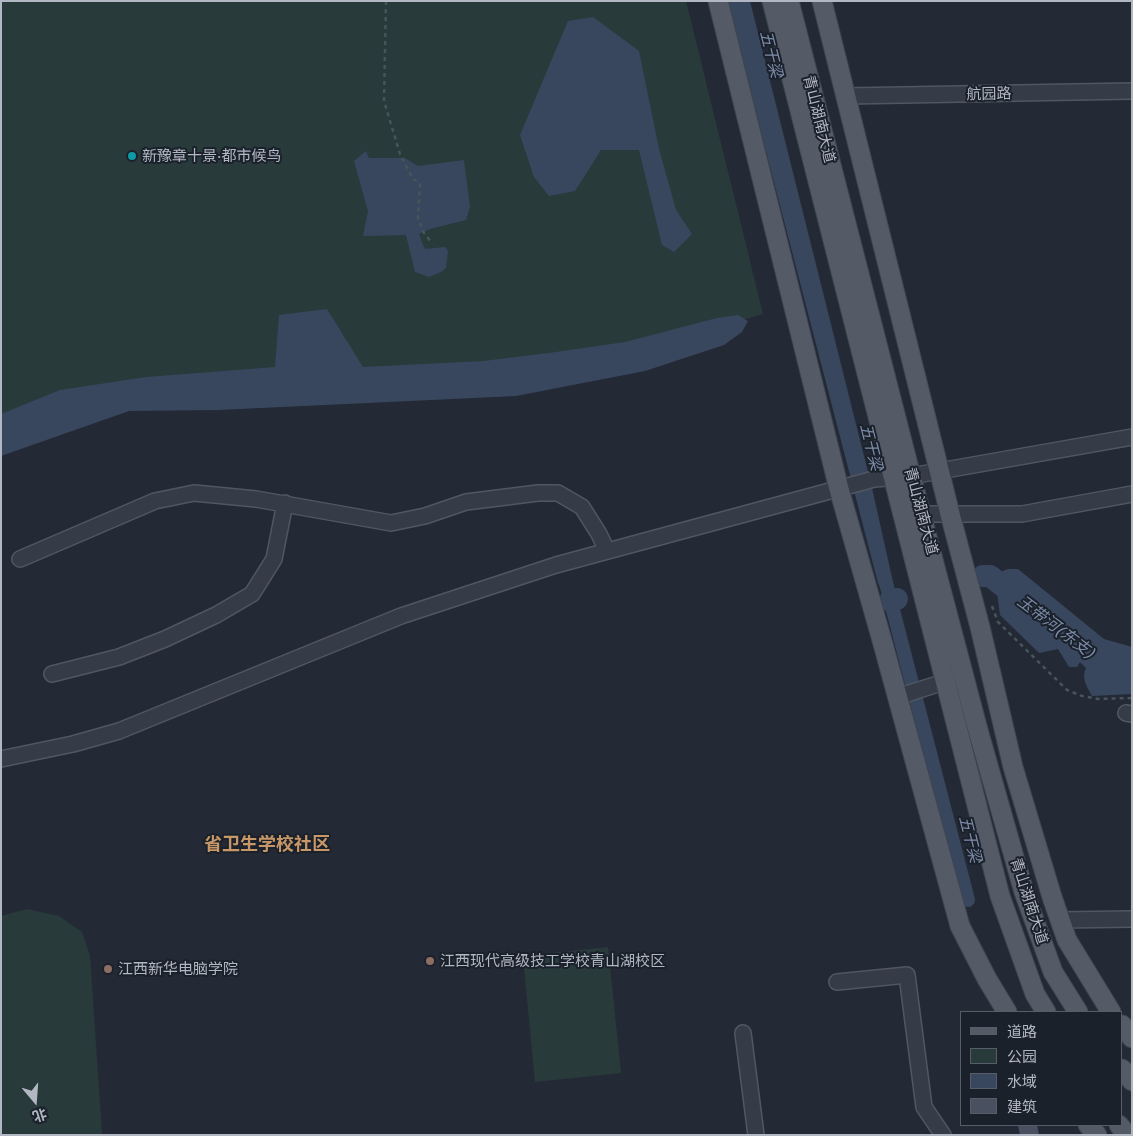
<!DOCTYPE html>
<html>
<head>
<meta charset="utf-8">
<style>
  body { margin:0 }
  #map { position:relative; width:1133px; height:1136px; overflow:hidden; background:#232a36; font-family:"Golos Text","Noto Sans SC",sans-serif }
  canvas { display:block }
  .frame { position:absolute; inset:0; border:2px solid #b1b7c3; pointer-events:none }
  .legend { position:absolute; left:960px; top:1011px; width:162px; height:115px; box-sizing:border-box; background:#1b212b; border:1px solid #575d68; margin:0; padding:6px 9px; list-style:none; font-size:15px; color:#b1b7c3 }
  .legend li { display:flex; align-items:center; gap:10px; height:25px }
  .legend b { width:25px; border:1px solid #575d68 }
  .north { position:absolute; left:10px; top:1076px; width:50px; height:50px; -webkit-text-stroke:4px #1b212b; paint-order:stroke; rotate:162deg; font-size:14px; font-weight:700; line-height:20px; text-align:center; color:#b1b7c3 }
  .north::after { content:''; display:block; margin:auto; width:18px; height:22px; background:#b1b7c3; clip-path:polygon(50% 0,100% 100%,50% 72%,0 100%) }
</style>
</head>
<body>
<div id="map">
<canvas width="1133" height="1136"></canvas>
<div class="frame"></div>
<ul class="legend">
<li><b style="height:6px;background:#545b67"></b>道路</li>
<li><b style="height:14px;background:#293a3b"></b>公园</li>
<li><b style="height:14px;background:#39475e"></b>水域</li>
<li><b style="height:14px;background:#495160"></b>建筑</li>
</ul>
<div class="north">北</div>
</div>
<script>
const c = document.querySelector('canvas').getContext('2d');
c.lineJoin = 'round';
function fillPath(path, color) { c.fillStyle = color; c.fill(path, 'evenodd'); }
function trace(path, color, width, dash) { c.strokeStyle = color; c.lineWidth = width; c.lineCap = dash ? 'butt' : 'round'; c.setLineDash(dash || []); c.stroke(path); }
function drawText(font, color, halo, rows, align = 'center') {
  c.font = font + ' "Golos Text","Noto Sans SC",sans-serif'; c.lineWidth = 4; c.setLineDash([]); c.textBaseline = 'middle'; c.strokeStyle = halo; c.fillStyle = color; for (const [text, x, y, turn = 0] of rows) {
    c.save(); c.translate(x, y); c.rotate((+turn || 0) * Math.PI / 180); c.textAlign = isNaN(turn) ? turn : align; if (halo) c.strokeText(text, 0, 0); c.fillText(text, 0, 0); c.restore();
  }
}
const green = new Path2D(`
  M1 1H686L763 314 530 381 120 393 1 435Z
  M27 909 59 916 82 932 90 956 102 1135H1V916Z
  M608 947 621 1073 535 1082 523 956Z`);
const water = new Path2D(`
  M727 1H750L872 488 893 582V589L889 597 881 589 878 583Z
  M593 17 639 51 659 149 676 210 692 234 674 252 662 245 639 150H601L575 191 549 196 534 177 520 135 568 21Z
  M366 151 369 158H405L418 166 464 160 470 207 466 220 430 229 419 234 423 245 425 249 445 247 448 251 446 268 441 272 429 277 415 272 406 235 363 236 368 211 354 161Z
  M327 309 363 367 483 361 549 353 625 342 717 318 738 315 748 321 742 332 724 345 645 371 516 396 218 410 129 411 1 456V414L60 390 146 377 275 367 279 315Z
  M1008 569H1018L1104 639 1132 647V694L1092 696C1087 687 1081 678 1086 668L1080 662 1077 667H1069L1058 649 1039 653 1000 615 997 592 990 576Z`);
const canal = new Path2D(`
  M885 579 968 900`);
const river = new Path2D(`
  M983 576H990L1013 594
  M890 601 897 599`);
const building = new Path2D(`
  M1018 1125H1037L1039 1135H1020Z`);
const path = new Path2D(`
  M386 1 384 101 400 154 413 179 420 183 418 218 424 233 432 243
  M992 606 998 622 1067 690 1082 696 1098 699 1132 698`);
const minor = new Path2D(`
  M846 96 1132 91
  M922 514H1022L1132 494
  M20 559 155 501 194 493 256 499 391 523 425 516 466 502 538 493H558L582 507 599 534 607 551
  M52 674 119 657 165 639 216 615 252 594 274 559 285 503
  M897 697 944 682
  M1126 713 1132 714
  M1 759 73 744 119 731 401 616 556 565 874 479 911 476 1132 437
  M1060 920 1132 919
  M837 982 907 975 924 1107 943 1135
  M743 1033 756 1135`);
const major = new Path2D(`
  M718 1 839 489 883 644 960 926 987 979 1007 1012
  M772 1 1000 896 1035 994 1046 1012
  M789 1 911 476 978 730 1024 892 1053 972 1078 1012
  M822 1 950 514 980 627 1013 767 1052 897 1067 940 1111 1012
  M1122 1025 1132 1038
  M1122 1069 1132 1081
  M1088 1125 1097 1135
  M1119 1125 1127 1135`);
const markers = [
  [132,156,5,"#0f9aa8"],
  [430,961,5,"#8d6e63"],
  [108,969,5,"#8d6e63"]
];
const streetNames = [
  ["航园路",989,94,-1],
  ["青山湖南大道",819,119,76],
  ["青山湖南大道",921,511,75],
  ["青山湖南大道",1029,901,72]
];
const poiNames = [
  ["新豫章十景·都市候鸟",142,156],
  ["江西现代高级技工学校青山湖校区",440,961],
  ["江西新华电脑学院",118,969]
];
const waterNames = [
  ["五干梁",771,54,76],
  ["五干梁",871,447,76],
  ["玉带河(东支)",1056,627,37],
  ["五干梁",970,839,76]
];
const quarterNames = [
  ["省卫生学校社区",267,844]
];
fillPath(green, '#293a3b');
fillPath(water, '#39475e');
trace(canal, '#39475e', 14);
trace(river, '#39475e', 22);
fillPath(building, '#495160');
trace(minor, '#515761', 18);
trace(major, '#3f4550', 21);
trace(path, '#465559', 2.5, [4, 4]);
trace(minor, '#363c47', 15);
trace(major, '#545b67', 19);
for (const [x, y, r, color] of markers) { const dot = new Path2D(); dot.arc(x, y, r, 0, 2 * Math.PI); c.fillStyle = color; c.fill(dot); trace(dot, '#1b212b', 2); }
drawText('15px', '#b1b7c3', '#1b212b', streetNames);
drawText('15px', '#b1b7c3', '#1b212b', poiNames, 'left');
drawText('italic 16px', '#7c8ca9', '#1b212b', waterNames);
drawText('bold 18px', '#c89767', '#1b212b', quarterNames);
</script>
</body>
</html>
